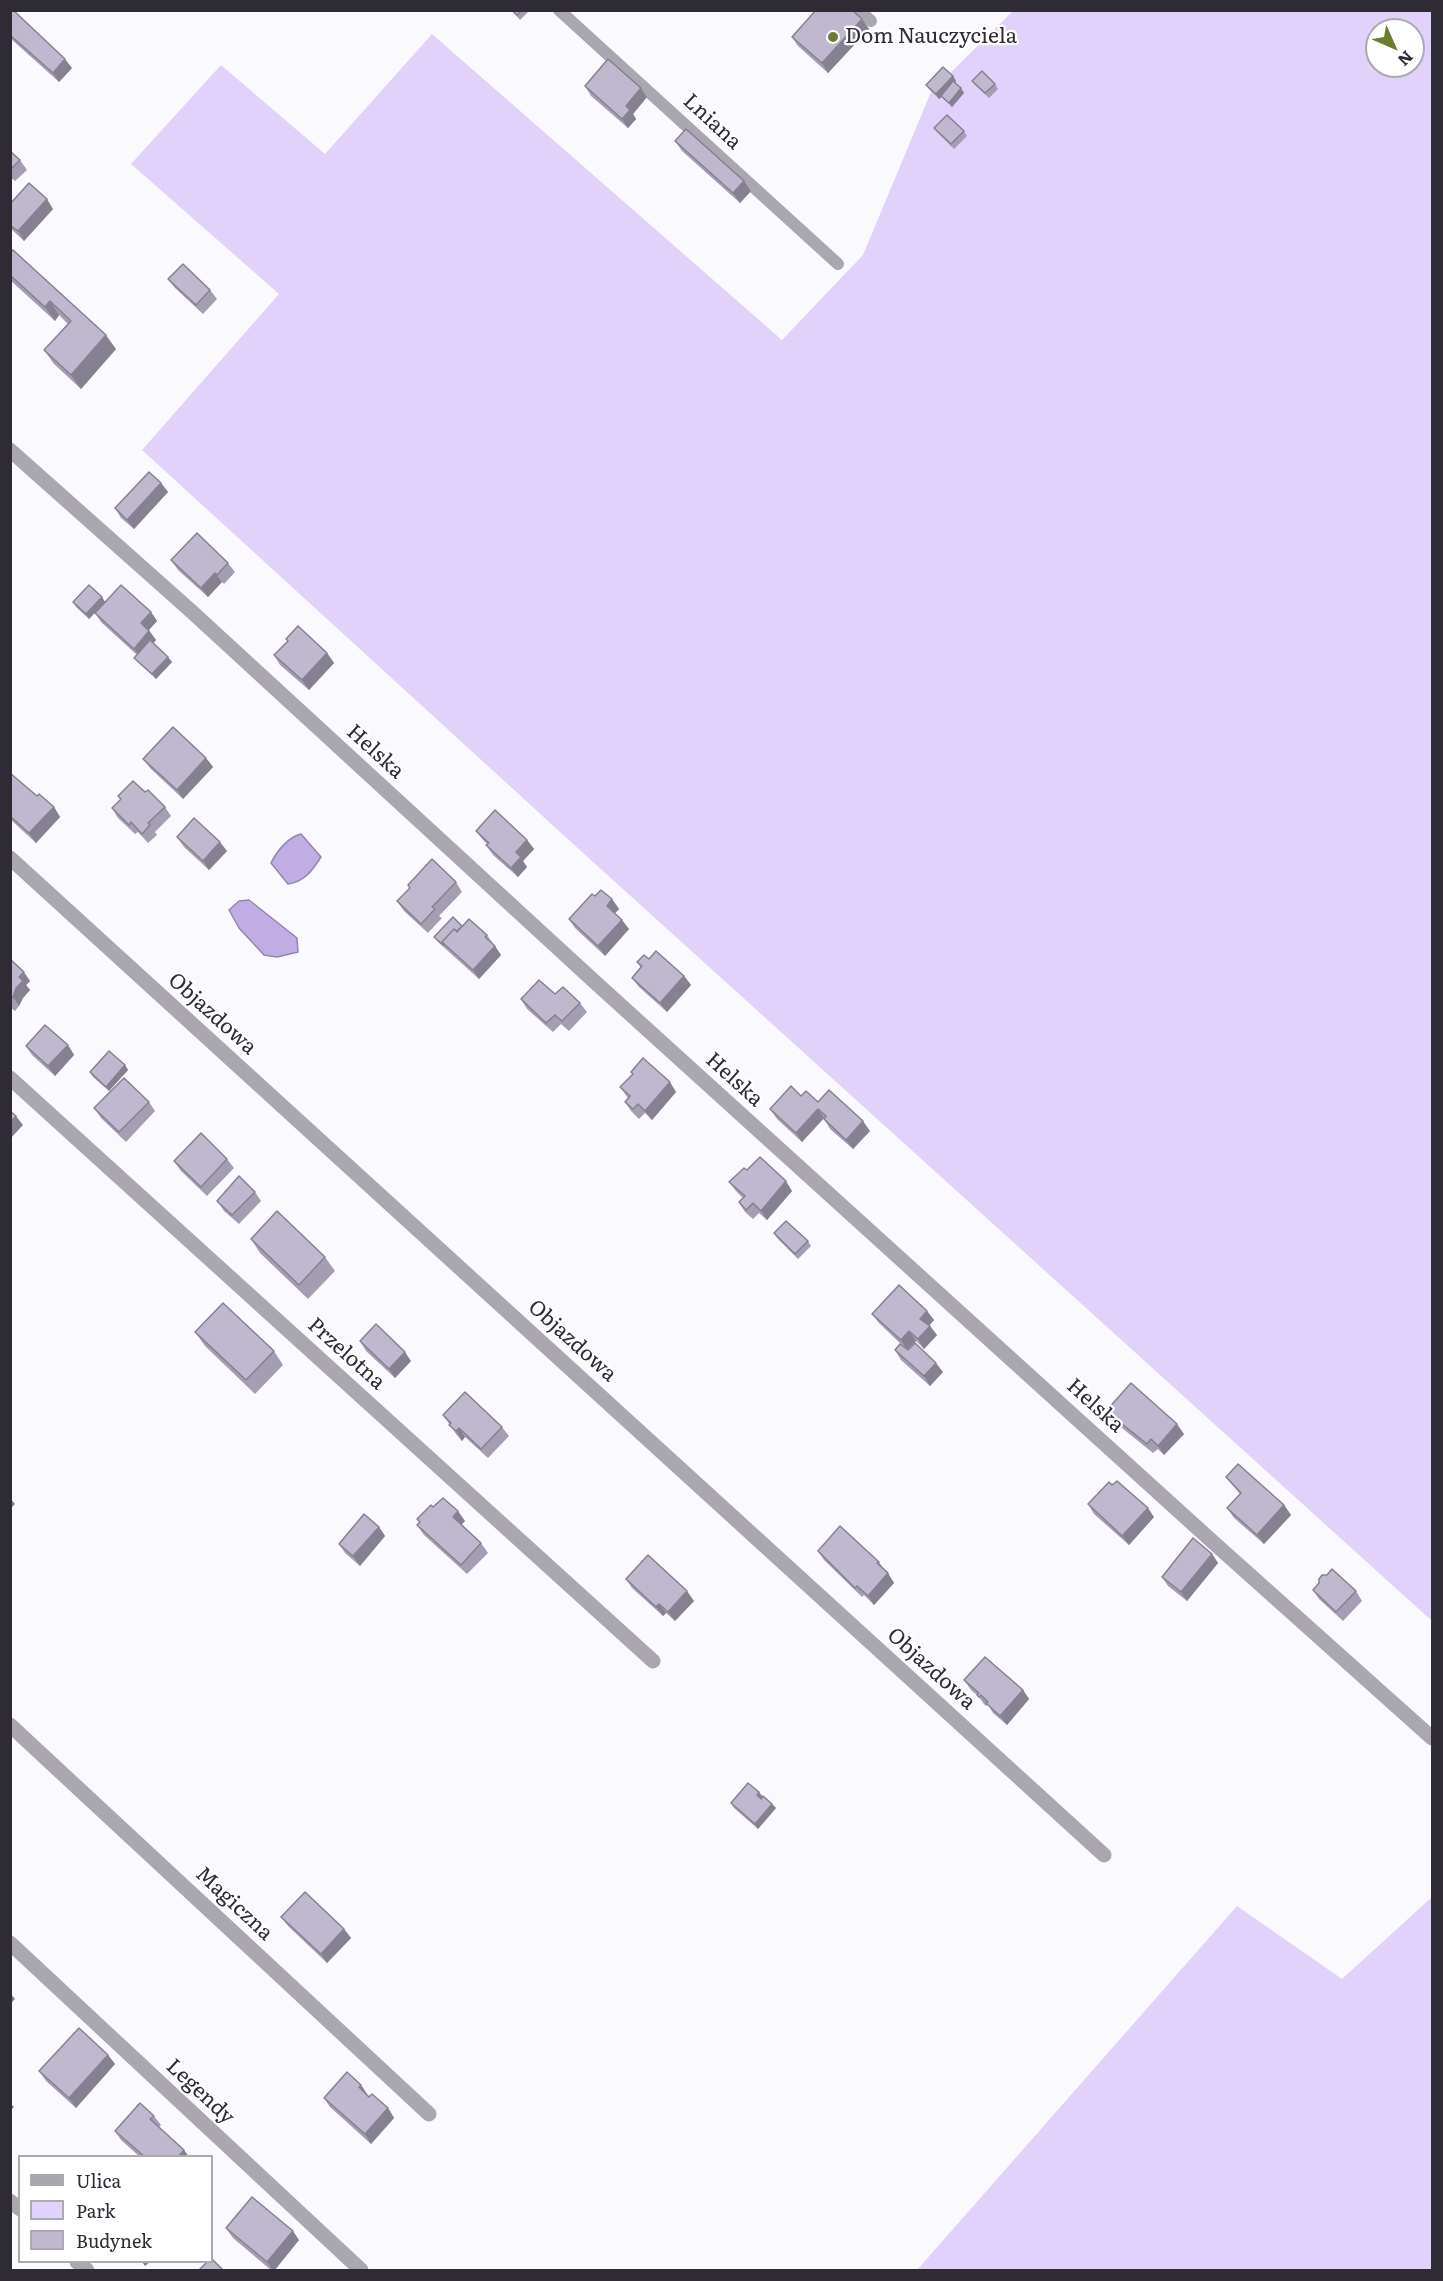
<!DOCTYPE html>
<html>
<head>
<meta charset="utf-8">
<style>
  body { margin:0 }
  #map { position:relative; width:1443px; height:2281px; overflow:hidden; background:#faf9fe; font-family:Literata,serif }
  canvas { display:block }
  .frame { position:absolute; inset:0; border:12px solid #2e2b34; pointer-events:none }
  .legend { position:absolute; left:18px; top:2155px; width:195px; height:108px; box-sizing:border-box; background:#fff; border:2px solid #abaaae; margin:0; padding:8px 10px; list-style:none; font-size:18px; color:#2e2b34 }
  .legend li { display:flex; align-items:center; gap:12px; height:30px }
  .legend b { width:30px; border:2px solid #abaaae }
  .north { position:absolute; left:1365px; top:18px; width:60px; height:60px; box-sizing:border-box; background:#fff; border:2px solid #abaaae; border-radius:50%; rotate:135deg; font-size:16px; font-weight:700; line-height:24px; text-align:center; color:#2e2b34 }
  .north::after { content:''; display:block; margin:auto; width:21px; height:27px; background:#6b7e2e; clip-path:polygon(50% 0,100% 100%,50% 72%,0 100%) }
</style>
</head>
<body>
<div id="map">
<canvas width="1443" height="2281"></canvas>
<div class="frame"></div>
<ul class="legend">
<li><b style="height:8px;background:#aaa7b1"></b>Ulica</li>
<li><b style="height:16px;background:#e1d2fb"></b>Park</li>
<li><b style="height:16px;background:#c0b8cf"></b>Budynek</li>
</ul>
<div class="north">N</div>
</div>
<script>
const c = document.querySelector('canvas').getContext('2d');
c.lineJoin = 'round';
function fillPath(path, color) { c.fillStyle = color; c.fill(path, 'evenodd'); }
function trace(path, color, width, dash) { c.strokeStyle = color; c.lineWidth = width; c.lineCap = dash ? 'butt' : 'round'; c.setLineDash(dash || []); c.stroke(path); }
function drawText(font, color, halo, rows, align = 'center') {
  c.font = font + ' Literata,serif'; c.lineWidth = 4.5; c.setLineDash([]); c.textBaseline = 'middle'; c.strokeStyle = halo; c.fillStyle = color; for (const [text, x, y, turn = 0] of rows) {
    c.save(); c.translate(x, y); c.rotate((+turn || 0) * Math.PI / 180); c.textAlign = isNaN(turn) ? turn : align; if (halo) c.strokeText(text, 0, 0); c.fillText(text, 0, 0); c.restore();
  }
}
const green = new Path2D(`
  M1013 11H1432V1621L582 852 142 450 279 294 131 164 221 65 325 154 432 34 782 340 863 255 931 92ZM1377 30H1413V66H1377Z
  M1432 1897V2270H917L1237 1906 1342 1979Z`);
const water = new Path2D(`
  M301 834 321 857C312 871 304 882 288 884L271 863C277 851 288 837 301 834Z
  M249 900 297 938 298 952 277 957 264 955 239 928 229 910 239 901Z`);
const service = new Path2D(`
  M559 10 838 264
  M859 10 871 21`);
const minor = new Path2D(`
  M10 450 191 611 596 983 1214 1543 1432 1738
  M10 858 1104 1855
  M10 1078 653 1661
  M10 1725 429 2114
  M10 1943 361 2270
  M10 2201 20 2209
  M77 2262 87 2270`);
const wall = new Path2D(`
  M10 10 72 68 59 82 10 38Z
  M511 10H530L520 20Z
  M862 19 869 29 828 73 798 46 792 37Z
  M953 76 956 81 955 83 961 88 964 93 952 107 942 97 939 99 929 89 926 85Z
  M972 81 995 84 998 89 989 98 975 85Z
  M585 86 647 97 633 114 636 119 628 128 591 96Z
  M934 128 964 131 967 136 954 149 937 132Z
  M675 141 751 191 740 203 682 151Z
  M10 151 20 160 27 170 15 181 10 177Z
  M10 204 53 209 24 241 10 228Z
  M10 250 116 349 81 389 54 364 44 350 68 324 59 315 55 321 10 280Z
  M168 279 210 290 217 299 203 314 175 288Z
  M161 483 168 492 134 529 121 518 115 508Z
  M171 560 228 563 235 572 224 584 222 582 208 597 178 570Z
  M102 597 105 602 151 612 157 621 149 630 156 640 153 643 172 662 156 679 138 662 134 658 137 655 101 622 95 613 100 607 89 619 76 607 73 602Z
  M288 641 327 653 334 663 309 690 280 665 274 655Z
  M206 758 213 767 183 799 150 768 143 759Z
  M10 773 37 796 54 807 60 817 36 843 10 819Z
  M145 792 165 807 171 816 155 832 157 835 148 843 138 832 135 834 118 818 112 808Z
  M476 831 527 840 534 849 523 861 527 867 518 877 493 855 486 845 487 844 483 840Z
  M177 837 227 851 209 870 184 847Z
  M456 882 462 892 439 916 442 918 428 933 404 911 397 901 410 888Z
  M595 896 612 899 619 909 615 913 629 929 605 956 575 928 569 919Z
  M462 927 487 935 501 955 479 979 438 942 434 937Z
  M10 959 30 981 26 985 30 990 23 998 19 1006 15 1011 10 1007Z
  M637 962 684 976 691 985 667 1012 639 987 632 978 641 968Z
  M555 994 580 1003 587 1012 569 1031 561 1024 553 1032 527 1009 521 999Z
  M68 1045 74 1055 55 1076 32 1055 26 1046Z
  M125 1065 128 1070 109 1091 93 1077 90 1072Z
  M620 1087 676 1092 652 1120 645 1113 639 1119 631 1111 625 1102 628 1098Z
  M801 1096 818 1102 870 1131 853 1149 830 1129 824 1119V1118L802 1142 777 1119 770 1109Z
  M149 1102 155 1111 126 1142 101 1118 94 1108Z
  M227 1159 234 1168 207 1196 181 1171 174 1161Z
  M747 1170 792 1191 767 1220 759 1213 753 1219 745 1212 739 1202 743 1198 736 1191 729 1182Z
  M255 1192 261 1201 239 1224 224 1211 217 1201Z
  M774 1233 808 1241 811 1246 798 1259 777 1238Z
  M251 1239 325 1257 335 1271 308 1299 260 1253Z
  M927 1311 934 1320 929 1325 937 1335 924 1349 916 1341 907 1350 879 1323 872 1314Z
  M195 1332 274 1351 283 1365 255 1394 205 1346Z
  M360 1341 411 1361 395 1378 366 1351Z
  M895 1350H908L943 1372 930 1386 901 1360Z
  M1106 1411 1184 1434 1164 1455 1158 1449 1153 1453 1112 1420Z
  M443 1415 502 1427 509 1436 488 1458 465 1437 462 1441 456 1434Z
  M1226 1477 1284 1505 1291 1515 1264 1544 1234 1518 1227 1508 1240 1494Z
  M1088 1504 1154 1517 1129 1545 1094 1514Z
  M433 1507 465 1521 461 1524 481 1543 488 1553 467 1574 424 1535 417 1525 420 1522 417 1519Z
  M379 1527 385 1536 360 1566 345 1553 339 1544Z
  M818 1551 879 1562 894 1583 874 1605 864 1595 862 1597 824 1560Z
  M1212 1554 1218 1563 1187 1601 1168 1586 1162 1577Z
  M626 1579 694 1601 675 1621 666 1613 663 1616 632 1588Z
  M1313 1590 1356 1591 1362 1601 1343 1621 1319 1599Z
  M964 1680 1023 1690 1029 1699 1007 1725 993 1713 988 1705 986 1706 984 1704 978 1696 971 1690Z
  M731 1803 772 1804 776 1808 758 1829 734 1808Z
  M281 1917 344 1929 351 1938 327 1963 288 1926Z
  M108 2055 115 2064 76 2108 46 2081 39 2071Z
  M361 2085 367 2094V2095L388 2108 394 2118 371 2144 330 2107 324 2098Z
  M154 2116 161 2125 159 2127 184 2150 189 2157H140L121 2140 115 2131Z
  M226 2228 299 2240 274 2271H272L233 2238Z`);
const shadedWall = new Path2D(`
  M862 19 869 29 828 73 822 63Z
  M65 59 72 68 59 82 53 73Z
  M953 76 956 81 939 99 936 94Z
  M641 88 647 97 633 114 636 119 628 128 622 119 626 106Z
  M961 88 964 93 952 107 949 103Z
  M744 181 751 191 740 203 733 193Z
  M47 199 53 209 24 241 18 231Z
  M50 301 59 315 55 321 45 307Z
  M106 335 116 349 81 389 71 375Z
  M161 483 168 492 134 529 127 520Z
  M215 573 222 582 208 597 201 588Z
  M102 597 105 602 89 619 86 614Z
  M151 612 157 621 147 632 141 623Z
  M149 631 156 640 141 658 134 649Z
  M327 653 334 663 309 690 302 680Z
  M168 657 172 662 156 679 152 674Z
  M206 758 213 767 183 799 177 790Z
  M54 807 60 817 36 843 29 833Z
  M527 840 534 849 523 861 527 867 518 877 511 868 516 852Z
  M220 842 227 851 209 870 203 861Z
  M612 899 619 909 613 915 607 906Z
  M622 920 629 929 605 956 598 946Z
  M495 946 501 955 479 979 473 970Z
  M24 972 30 981 26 985 30 990 23 998 19 1006 13 997 19 977Z
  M684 976 691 985 667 1012 660 1003Z
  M68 1045 74 1055 55 1076 48 1066Z
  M125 1065 128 1070 109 1091 106 1087Z
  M670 1082 676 1092 652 1120 645 1111Z
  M818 1109 824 1118 802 1142 796 1133Z
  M16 1116 23 1125 10 1139V1123Z
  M863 1121 870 1131 853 1149 846 1140Z
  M786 1181 792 1191 767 1220 761 1211Z
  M927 1311 934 1320 927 1328 920 1319Z
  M930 1326 937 1335 924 1349 918 1339Z
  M909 1331 916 1341 907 1350 901 1340Z
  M405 1352 411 1361 395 1378 389 1369Z
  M936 1363 943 1372 930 1386 924 1376Z
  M1177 1424 1184 1434 1164 1455 1158 1446Z
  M459 1428 465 1437 462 1441 456 1431Z
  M10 1498 15 1504 10 1509Z
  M1284 1505 1291 1515 1264 1544 1257 1535Z
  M1148 1508 1154 1517 1129 1545 1122 1536Z
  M458 1511 465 1521 460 1526 453 1517Z
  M379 1527 385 1536 360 1566 353 1556Z
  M1212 1554 1218 1563 1187 1601 1181 1592Z
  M888 1573 894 1583 874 1605 868 1596Z
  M687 1591 694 1601 675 1621 668 1612Z
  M659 1604 666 1613 663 1616 656 1607Z
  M1023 1690 1029 1699 1007 1725 1000 1716Z
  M759 1792 763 1797 760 1800 757 1795Z
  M772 1804 776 1808 758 1829 755 1824Z
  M344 1929 351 1938 327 1963 321 1954Z
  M10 1993 15 1999 10 2004Z
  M108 2055 115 2064 76 2108 69 2098Z
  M361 2085 367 2094 365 2097 359 2087Z
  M10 2103 14 2107 10 2111Z
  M388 2108 394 2118 371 2144 365 2134Z
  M184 2150 189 2157H178Z
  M293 2231 299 2240 274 2271H273L267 2262Z
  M142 2262H150L145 2266Z`);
const building = new Path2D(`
  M10 10H13L65 59 53 73 10 35Z
  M512 10H522L517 15Z
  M816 10H852L862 19 822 63 792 37Z
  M608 59 641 88 626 106 630 110 622 119 585 86Z
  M943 67 953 76 936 94 926 85Z
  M982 71 995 84 985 93 972 81Z
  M953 81 961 88 949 103 941 96Z
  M947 115 964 131 951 144 934 128Z
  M686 129 744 181 733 193 675 141Z
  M10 151 20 160 10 170Z
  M29 183 47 199 18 231 10 225V204Z
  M13 250 106 335 71 375 44 350 71 321 50 301 45 307 10 275V253Z
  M183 264 210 290 196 305 168 279Z
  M149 472 161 483 127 520 115 508Z
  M197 533 228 563 217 575 215 573 201 588 171 560Z
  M89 585 102 597 86 614 73 602Z
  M121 585 151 612 141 623 149 631 134 649 95 613Z
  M298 626 327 653 302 680 274 655 288 641 286 639Z
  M150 640 168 657 152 674 134 658Z
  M173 727 206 758 177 790 143 759Z
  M10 773 37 796 39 794 54 807 29 833 10 816Z
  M133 781 145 792 148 790 165 807 148 823 150 825 142 834 131 822 129 825 112 808 121 799 118 796Z
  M495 810 527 840 516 852 521 857 511 868 486 845 489 843 476 831Z
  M194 818 220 842 203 861 177 837Z
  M432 859 456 882 432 907 435 909 421 924 397 901 410 888 408 885Z
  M601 890 612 899 607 906 622 920 598 946 569 919 592 894 595 896Z
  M453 917 462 926 457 931 454 929 442 942 443 945 434 937Z
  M469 919 487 935 485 937 495 946 473 970 442 942 454 929 457 932Z
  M656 951 684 976 660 1003 632 978 642 966 637 962 644 955 649 959Z
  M10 959 24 972 19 977 23 981 16 988 13 997 10 999Z
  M539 980 555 994 563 987 580 1003 562 1021 555 1015 546 1023 521 999Z
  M45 1025 68 1045 48 1066 26 1046Z
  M109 1051 125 1065 106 1087 90 1072Z
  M643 1058 670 1082 645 1111 638 1104 633 1109 625 1102 630 1096 620 1087 633 1074 631 1072Z
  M124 1078 149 1102 119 1132 94 1108Z
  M791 1086 801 1096 806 1091 818 1102 829 1090 863 1121 846 1140 824 1119 826 1116 818 1109 796 1133 770 1109Z
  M10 1111 16 1116 10 1123Z
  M201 1133 227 1159 201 1187 174 1161Z
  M760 1157 786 1181 761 1211 753 1203 746 1210 739 1202 745 1196 729 1182 744 1168 747 1170Z
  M239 1176 255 1192 232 1215 217 1201Z
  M277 1211 325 1257 299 1285 251 1239Z
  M786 1221 808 1241 795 1254 774 1233Z
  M899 1285 927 1311 920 1319 930 1326 918 1339 909 1331 901 1340 872 1314Z
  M223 1303 274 1351 246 1380 195 1332Z
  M376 1324 405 1352 389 1369 360 1341Z
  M915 1343 936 1363 924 1376 895 1350 900 1344 908 1350Z
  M1131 1383 1177 1424 1158 1446 1151 1439 1147 1444 1106 1411Z
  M465 1392 502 1427 481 1449 459 1428 456 1431 449 1425 451 1423 443 1415Z
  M1238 1464 1284 1505 1257 1535 1227 1508 1241 1493 1226 1477Z
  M1117 1481 1148 1508 1122 1536 1088 1504 1109 1482 1112 1485Z
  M443 1498 458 1511 453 1517 481 1543 461 1565 417 1525 420 1522 417 1519 431 1505 433 1507Z
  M364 1514 379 1527 353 1556 339 1544Z
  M840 1526 879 1562 877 1563 888 1573 868 1596 857 1586 855 1588 818 1551Z
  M1193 1538 1212 1554 1181 1592 1162 1577Z
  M648 1555 687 1591 668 1612 659 1604 656 1607 626 1579Z
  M1332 1569 1356 1591 1336 1612 1313 1590 1319 1583V1579L1322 1575H1327Z
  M985 1657 1023 1690 1000 1716 986 1703 988 1702 981 1695 979 1697 977 1695 979 1693 964 1680Z
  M748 1783 759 1792 757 1795 761 1799 763 1796 772 1804 755 1824 731 1803Z
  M305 1892 344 1929 321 1954 281 1917Z
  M79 2028 108 2055 69 2098 39 2071Z
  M347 2072 361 2085 359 2087 369 2097 372 2094 388 2108 365 2134 324 2098Z
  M140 2103 154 2116 150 2119 184 2150 178 2157H145L115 2131Z
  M252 2197 293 2231 267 2262 226 2228Z
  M212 2259 224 2271H198L207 2262H212Z`);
const markers = [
  [833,37,6,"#6b7e2e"]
];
const poiNames = [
  ["Dom Nauczyciela",845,37]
];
const streetNames = [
  ["Lniana",712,122,43],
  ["Helska",375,752,42],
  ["Objazdowa",212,1014,42],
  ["Helska",734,1080,42],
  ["Objazdowa",572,1341,42],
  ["Przelotna",346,1354,42],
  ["Helska",1095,1406,42],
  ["Objazdowa",931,1669,42],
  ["Magiczna",234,1904,43],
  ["Legendy",200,2092,43]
];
fillPath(green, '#e1d2fb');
fillPath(water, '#c0ade3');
trace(water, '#9486ae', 1.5);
trace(service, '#aaa7b1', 12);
trace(minor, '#aaa7b1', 15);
fillPath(wall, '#a59eb2');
fillPath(shadedWall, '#868191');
fillPath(building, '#c0b8cf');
trace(building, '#868191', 1.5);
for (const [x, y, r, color] of markers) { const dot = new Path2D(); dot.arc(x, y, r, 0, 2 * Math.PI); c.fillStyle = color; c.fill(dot); trace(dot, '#fff', 2); }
drawText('21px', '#2e2b34', '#fff', poiNames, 'left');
drawText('21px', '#2e2b34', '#fff', streetNames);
</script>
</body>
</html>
